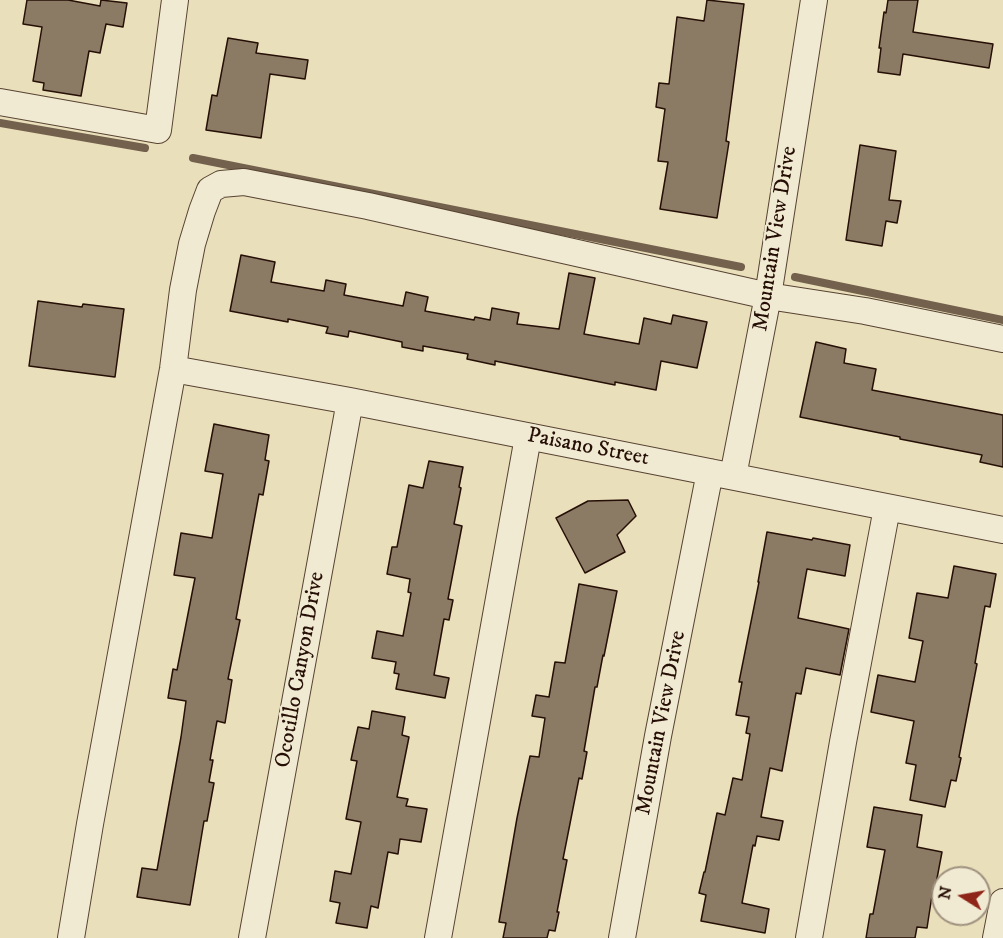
<!DOCTYPE html>
<html>
<head>
<meta charset="utf-8">
<style>
  body { margin:0 }
  #map { position:relative; width:1003px; height:938px; overflow:hidden; background:#e9dfba; font-family:"IM FELL DW Pica",serif }
  canvas { display:block }
  .north { position:absolute; left:931px; top:866px; width:60px; height:60px; box-sizing:border-box; background:#f1ead2; border:2px solid #a09280; border-radius:50%; rotate:281deg; font-size:16px; font-weight:700; line-height:24px; text-align:center; color:#260f06 }
  .north::after { content:''; display:block; margin:auto; width:21px; height:27px; background:#8f2418; clip-path:polygon(50% 0,100% 100%,50% 72%,0 100%) }
</style>
</head>
<body>
<div id="map">
<canvas width="1003" height="938"></canvas>
<div class="north">N</div>
</div>
<script>
const c = document.querySelector('canvas').getContext('2d');
c.lineJoin = 'round';
function trace(path, color, width, dash) { c.strokeStyle = color; c.lineWidth = width; c.lineCap = dash ? 'butt' : 'round'; c.setLineDash(dash || []); c.stroke(path); }
function fillPath(path, color) { c.fillStyle = color; c.fill(path, 'evenodd'); }
function drawText(font, color, halo, rows, align = 'center') {
  c.font = font + ' "IM FELL DW Pica",serif'; c.lineWidth = 4.5; c.setLineDash([]); c.textBaseline = 'middle'; c.strokeStyle = halo; c.fillStyle = color; for (const [text, x, y, turn = 0] of rows) {
    c.save(); c.translate(x, y); c.rotate((+turn || 0) * Math.PI / 180); c.textAlign = isNaN(turn) ? turn : align; if (halo) c.strokeText(text, 0, 0); c.fillText(text, 0, 0); c.restore();
  }
}
const stream = new Path2D(`
  M0 123 145 148
  M193 158 741 267
  M795 277 1003 320`);
const building = new Path2D(`
  M27 0H68L100 6 101 0 127 3 123 27 106 24 100 53 89 51 81 96 43 90 44 83 33 81 42 27 23 24Z
  M707 0 744 4 726 141 729 142 717 218 660 209 668 162 658 161 665 109 656 107 659 83 669 84 677 17 704 21Z
  M888 0H918L913 32 993 44 989 68 903 54 900 75 878 72 881 48H879L884 12 886 13Z
  M228 38 258 43 256 53 308 60 305 79 270 74 261 138 206 130 212 95 217 96Z
  M860 145 896 151 889 200 901 201 897 223 886 221 882 246 846 240Z
  M241 255 275 262 271 282 324 291 326 280 346 284 344 295 403 306 406 292 428 297 425 311 474 320 475 317 490 320 492 308 519 313 517 324 559 329 569 273 595 278 584 334 639 344 644 318 671 324 673 315 707 322 697 368 661 361 656 390 615 382V385L495 361V365L467 359 468 354 423 346V351L402 347V342L349 331 348 337 326 333 328 327 288 319V322L230 311Z
  M38 301 82 307 83 304 124 309 115 377 29 366Z
  M816 342 846 349 844 363 876 369 872 390 1003 415V467L980 462 982 455 900 439V437L800 417Z
  M214 424 269 435 265 460 269 461 263 495 259 494 236 619 240 620 228 679 232 680 225 723 217 721 210 760H213L209 782 214 783 207 821H204L190 905 137 897 142 868 157 870 181 737 186 701 168 698 173 669 177 670 195 578 174 575 181 533 212 538 223 474 205 471Z
  M429 461 463 467 459 487 461 488 454 524 462 526 448 599 453 600 449 620 444 619 434 675 449 678 445 698 396 689 399 674 394 673 396 662 372 658 377 631 403 636 411 593 408 592 410 579 387 574 392 547H397L409 485 423 488Z
  M628 500 636 516 617 535 625 552 585 573 556 518 588 501Z
  M767 532 812 540 813 538 850 545 845 576 807 569 798 618 849 629 840 675 806 668 801 694 796 693 782 771 770 768 761 817 783 821 779 840 757 836 755 846 753 845 742 903 769 909 765 933 701 921 706 895 699 893 704 872H705L717 813 725 815 733 778 742 780 750 734 746 733 749 717 736 715 742 682H739L759 582H758Z
  M954 566 996 574 990 607 985 606 975 663 977 664 959 757 961 758 956 781 951 780 945 807 910 800 916 765 906 763 914 721 871 712 878 675 915 682 923 641 909 638 917 593 948 598Z
  M579 584 617 591 604 656 603 655 597 687H595L584 751 587 752 582 779 579 778 563 859 567 860 557 912H559L555 931 549 930 547 938H503L506 923 499 922 517 818 530 756 539 757 545 718 532 716 536 695 549 697 555 662 565 663Z
  M372 711 405 717 402 735 409 737 397 797 408 799 406 806 427 809 421 842 400 839 398 854 388 852 378 908 371 906 367 928 336 923 340 903 330 901 335 871 351 874 361 822 346 819 357 761 351 760 358 727 369 729Z
  M874 807 922 815 917 847 942 852 935 889H933L927 928 917 927 915 938H866L870 914H873L885 850 867 847Z`);
const minor = new Path2D(`
  M0 102 158 130 175 0
  M173 369 350 401 1003 530
  M733 476 768 296 814 0
  M71 938 90 824 173 369 183 290 192 244 202 211 210 190 221 184 244 182 368 206 768 296 865 311 1003 339
  M252 938 350 401
  M438 938 528 437
  M622 938 658 736 710 472
  M809 938 843 742 887 508
  M996 938 1003 902`);
const streetNames = [
  ["Mountain View Drive",776,239,-81],
  ["Paisano Street",588,448,11],
  ["Ocotillo Canyon Drive",301,670,-80],
  ["Mountain View Drive",662,723,-79]
];
trace(stream, '#73614d', 8);
fillPath(building, '#8b7b64');
trace(building, '#260f06', 1.5);
trace(minor, '#574333', 28);
trace(minor, '#f1ead2', 26);
drawText('22px', '#260f06', '#f1ead2', streetNames);
</script>
</body>
</html>
